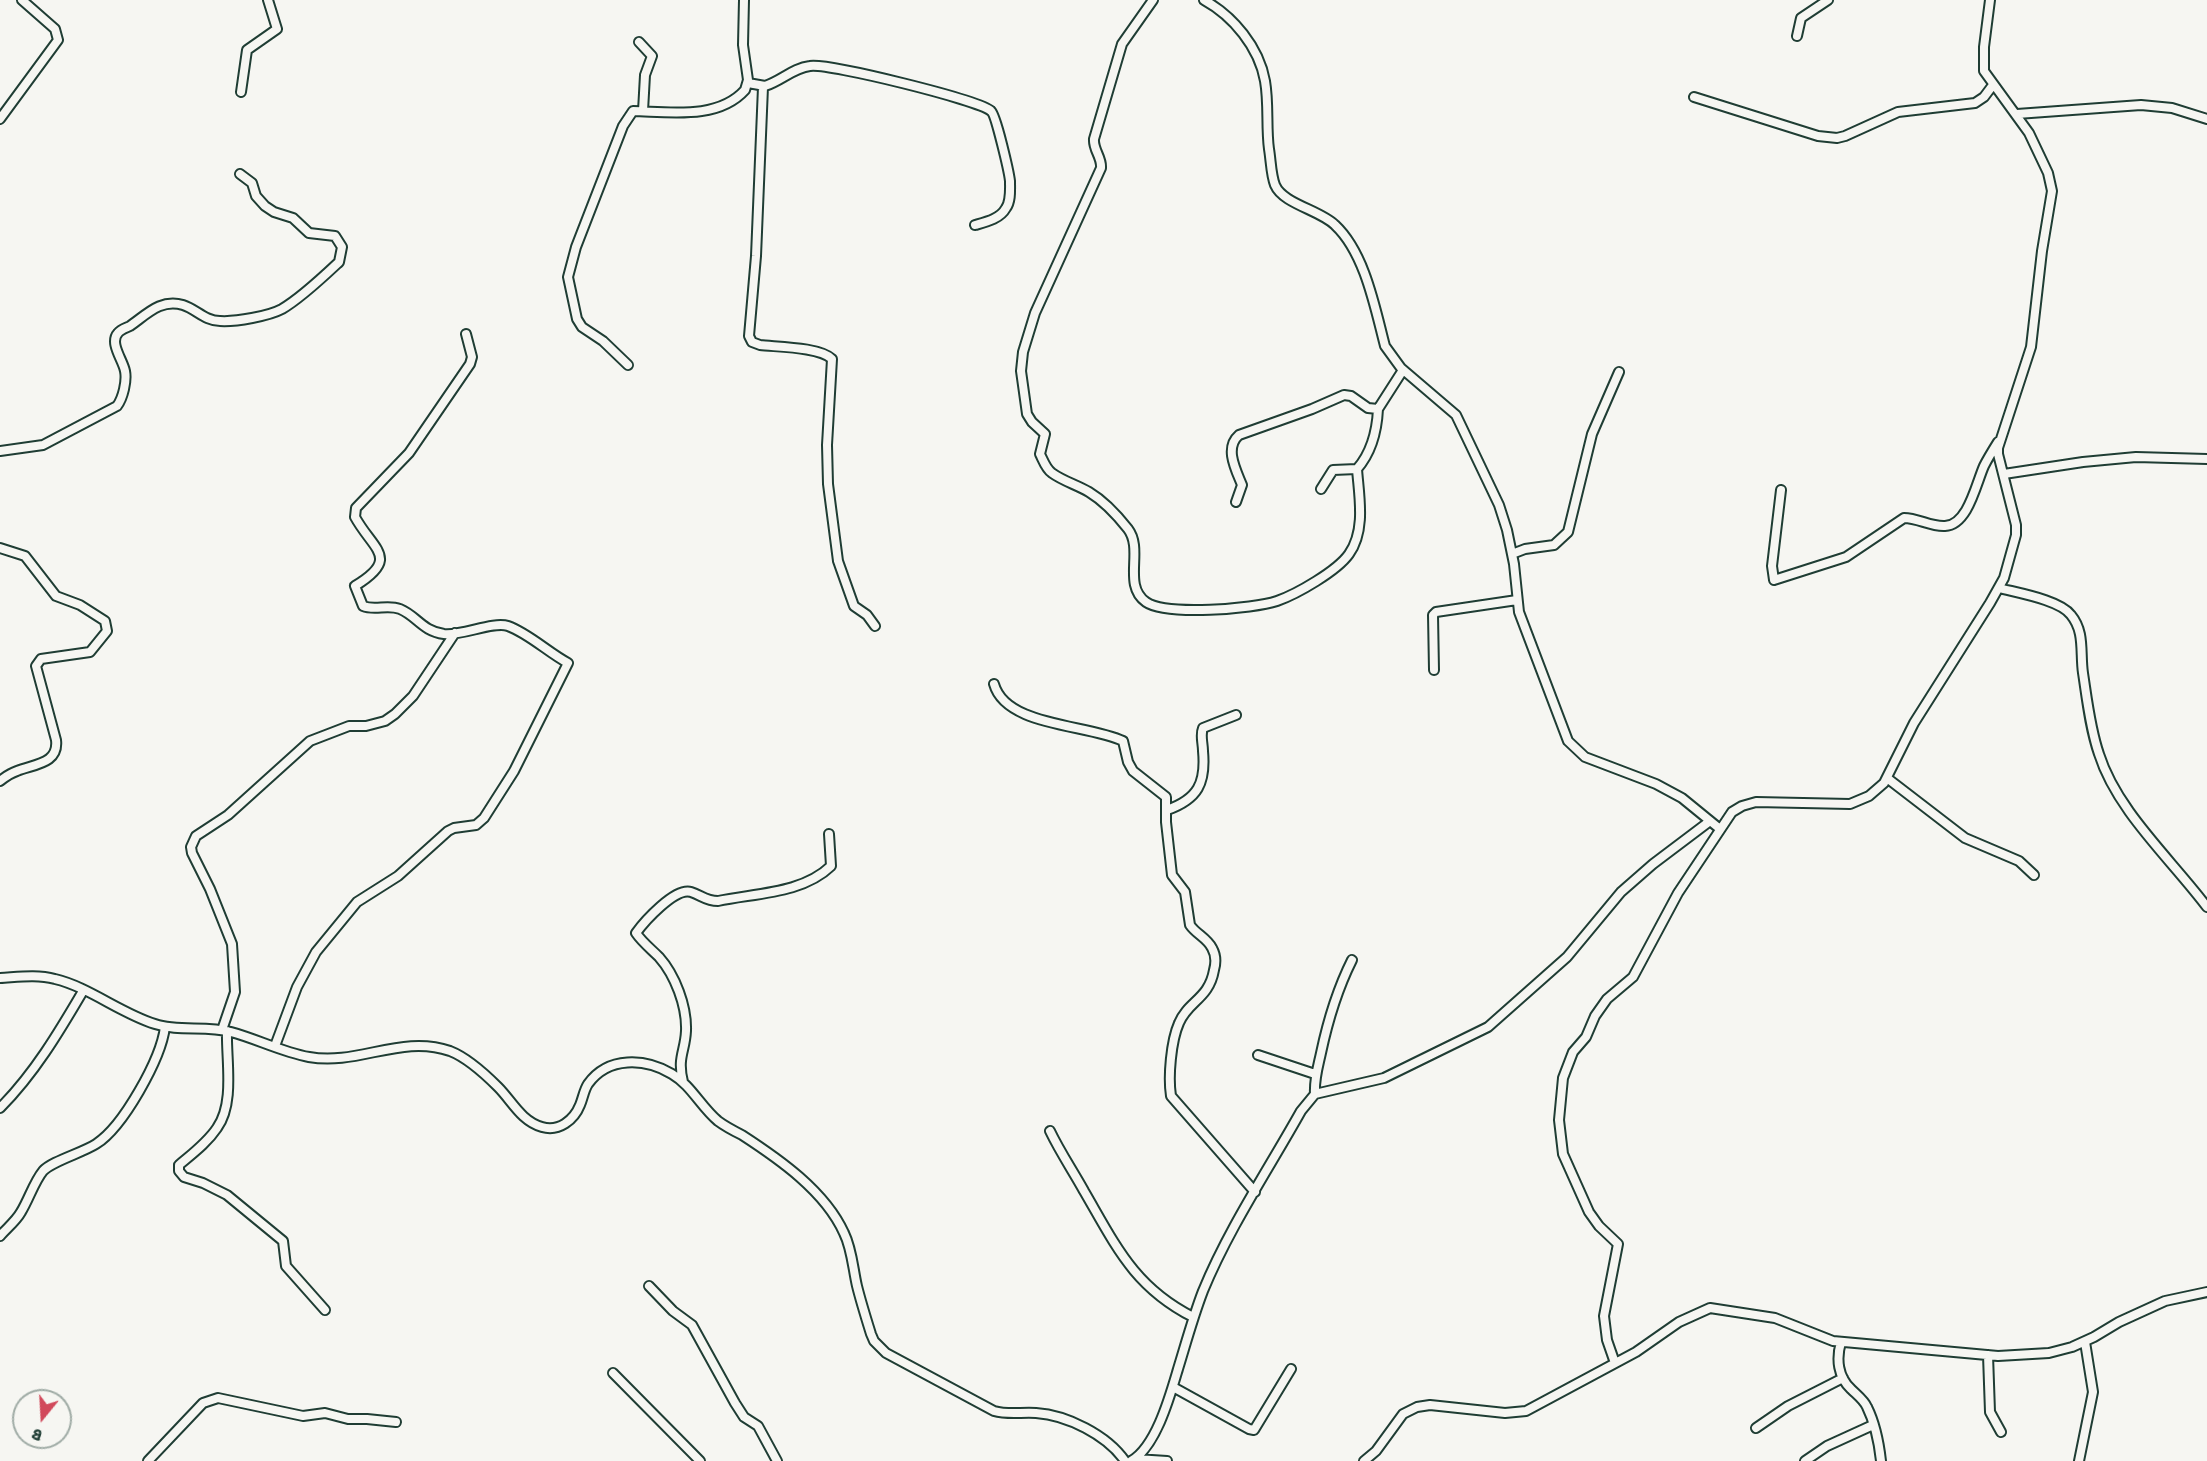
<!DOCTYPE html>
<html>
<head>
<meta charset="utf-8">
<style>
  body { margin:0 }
  #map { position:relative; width:2207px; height:1461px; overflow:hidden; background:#f6f6f2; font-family:"Shantell Sans",sans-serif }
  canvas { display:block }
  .north { position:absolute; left:12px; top:1389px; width:60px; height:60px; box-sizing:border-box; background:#f6f6f2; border:2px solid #a0aca6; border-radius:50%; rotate:198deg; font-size:16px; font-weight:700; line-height:24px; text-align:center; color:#1f3d34 }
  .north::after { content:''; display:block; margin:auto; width:21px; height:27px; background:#d1495b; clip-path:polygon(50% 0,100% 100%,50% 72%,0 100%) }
</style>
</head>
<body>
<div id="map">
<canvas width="2207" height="1461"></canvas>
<div class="north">B</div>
</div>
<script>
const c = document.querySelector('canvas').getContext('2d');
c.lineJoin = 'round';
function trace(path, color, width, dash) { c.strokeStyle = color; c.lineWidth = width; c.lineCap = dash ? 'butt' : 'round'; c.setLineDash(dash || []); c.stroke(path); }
const minor = new Path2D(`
  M1153 0 1122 44 1094 139C1093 150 1102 157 1101 168L1035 313 1023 352 1021 371 1027 414 1032 422 1045 434 1040 454C1043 460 1046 469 1052 473 1063 481 1077 485 1089 492 1104 501 1117 515 1128 529 1144 550 1122 585 1146 602 1166 616 1253 609 1277 601 1297 594 1337 571 1349 554 1366 530 1359 496 1357 469
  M1204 0C1233 16 1259 47 1265 81 1269 104 1266 127 1269 149 1271 161 1271 175 1275 185 1283 204 1320 210 1335 225 1365 253 1375 308 1385 346L1401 368 1456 415 1499 505 1507 530 1514 564 1519 612 1568 741 1585 757 1656 784 1682 798 1720 829
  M1797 36 1801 18 1828 0
  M639 42 652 56 645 75 643 111
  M748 83 765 86C781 81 793 68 810 66 829 63 979 100 991 111 996 115 1009 172 1010 181 1010 190 1011 201 1006 208 1000 219 986 222 975 225
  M763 87 756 256 749 336 752 342 760 345C777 347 820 347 832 359L827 445 828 484 838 561 854 606 867 615 875 626
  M241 92 247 50 277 29 268 0
  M1694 97 1818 136 1837 138 1845 136 1898 112 1975 103 1984 97 1993 85
  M2017 114 2141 105 2172 108 2207 119
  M0 119 58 40 55 29 22 0
  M628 365 603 341 582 327 577 319 568 277 576 247 623 126 633 111C670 112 718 120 745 90L748 80 743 45 744 0
  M0 451 43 445 117 406C123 398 127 381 125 371 123 360 109 343 118 333 121 329 126 328 130 326 146 315 161 298 183 305 196 309 205 321 220 321 236 322 269 316 282 309 301 298 323 277 339 262L342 247 335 236 309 233 293 218 274 212 265 206 256 196 252 183 240 174
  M2004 474 2083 462 2136 457 2207 459
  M1321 489 1333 470 1357 469C1371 453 1377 430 1378 409
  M1781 490 1772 566 1774 580 1846 557 1904 518C1918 518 1931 527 1945 526 1968 525 1976 484 1984 466 1988 458 1993 450 1998 442
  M1236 502 1242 485C1236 470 1224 448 1239 435L1312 409 1344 395 1351 396 1368 408 1378 409 1403 370
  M0 548 25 556 56 596 80 605 105 621 107 631 90 652 41 659 36 666 56 740C59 764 34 764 17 771 11 773 5 777 0 781
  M1512 554 1525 549 1554 545 1568 532 1592 434 1619 372
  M1999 588C2018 593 2060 600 2071 615 2085 632 2080 652 2083 673 2087 699 2090 728 2099 754 2117 811 2171 859 2207 907
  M1434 670 1433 615 1436 612 1517 600
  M994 684C1006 727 1088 724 1123 741L1128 762 1133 771 1166 797V822L1172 875 1185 892 1190 925C1196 934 1207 938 1212 948 1216 955 1216 963 1214 970 1209 999 1188 1001 1179 1023 1171 1041 1168 1077 1171 1096L1255 1192
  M1887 778 1965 838 2019 861 2034 875
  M1167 810C1198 799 1206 783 1203 751 1203 743 1200 735 1203 728L1236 715
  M0 978C18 977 37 974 55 979 89 987 120 1013 155 1024 179 1032 206 1025 231 1032 257 1039 282 1052 309 1057 358 1066 401 1034 450 1051 468 1058 485 1074 498 1087 512 1101 521 1121 542 1127 559 1132 574 1120 580 1105 583 1098 584 1090 588 1084 608 1056 645 1058 672 1074 691 1085 701 1107 718 1121 726 1127 734 1131 742 1135 779 1159 825 1191 844 1233 852 1249 853 1269 857 1286 861 1302 866 1318 871 1334L874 1341 886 1353 994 1411C1008 1415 1021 1412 1036 1413 1067 1415 1107 1435 1125 1461
  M222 1030 235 992 232 944 210 889 192 853 191 847 196 836 228 815 310 741 349 726H366L385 721 395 714 413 696 455 633
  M227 1031C226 1060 235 1103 217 1128 207 1143 192 1154 179 1165V1171L184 1177 203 1183 227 1195 283 1241 286 1266 325 1310
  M275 1046 297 987 316 952 357 902 398 876 448 831 454 828 476 825 484 818 514 771 568 663C549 653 528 633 508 626 493 621 462 636 444 634 422 631 417 616 400 609 387 604 375 611 363 606L355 586C401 558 373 550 355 517L356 508 409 453 470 364 472 357 466 334
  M1258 1055 1315 1074
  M683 1082C677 1057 685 1052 686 1031 687 1006 675 975 659 957 651 949 642 942 636 933 644 922 675 887 691 892 701 895 706 901 718 901 755 893 802 894 831 866L829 834
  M1315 1094C1314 1079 1318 1067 1321 1053 1328 1020 1337 990 1352 960
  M0 1108C34 1074 59 1032 83 991
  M1050 1131C1060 1152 1073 1171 1084 1191 1116 1246 1134 1287 1193 1317
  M0 1236C7 1228 16 1221 21 1212 29 1199 34 1182 43 1171 52 1161 82 1153 96 1144 123 1127 161 1059 165 1027
  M649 1286 673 1311 692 1325 735 1403 744 1417 758 1426 777 1461
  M1841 1342C1836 1359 1838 1377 1851 1389 1857 1395 1864 1400 1867 1407 1875 1423 1879 1443 1881 1461
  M1988 1355 1990 1412 2001 1432
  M1615 1363 1607 1340 1604 1316 1618 1244 1599 1226 1589 1212 1563 1154 1559 1120 1563 1078 1573 1052 1586 1037 1595 1016 1607 999 1633 977 1678 893 1732 812 1742 806 1756 802 1850 804 1869 796 1884 783 1914 723 1990 603 2004 578 2016 535V525L1998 454V448L2031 347 2042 251 2052 191 2048 173 2029 133 1984 71V47L1990 0
  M613 1373 700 1461
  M1173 1387 1249 1429 1254 1430 1291 1369
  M1756 1428 1788 1406 1843 1378
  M1136 1459 1167 1461
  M148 1461 203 1403 218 1398 303 1416 325 1413 348 1419H367L396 1422
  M1131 1461C1156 1447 1170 1396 1178 1369 1186 1343 1193 1317 1203 1291 1229 1228 1268 1170 1301 1111L1315 1094 1384 1078 1488 1027 1567 957 1621 892 1653 864 1710 821
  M1364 1461 1376 1451 1403 1414 1417 1407 1430 1405 1505 1413 1526 1411 1636 1352 1679 1322 1710 1308 1775 1318 1833 1341 1998 1356 2049 1353 2072 1347 2094 1337 2119 1322 2165 1301 2207 1292
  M1805 1461 1827 1446 1873 1425
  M2079 1461 2093 1392 2085 1342`);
trace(minor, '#1f3d34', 12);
trace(minor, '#f6f6f2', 8);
</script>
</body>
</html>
